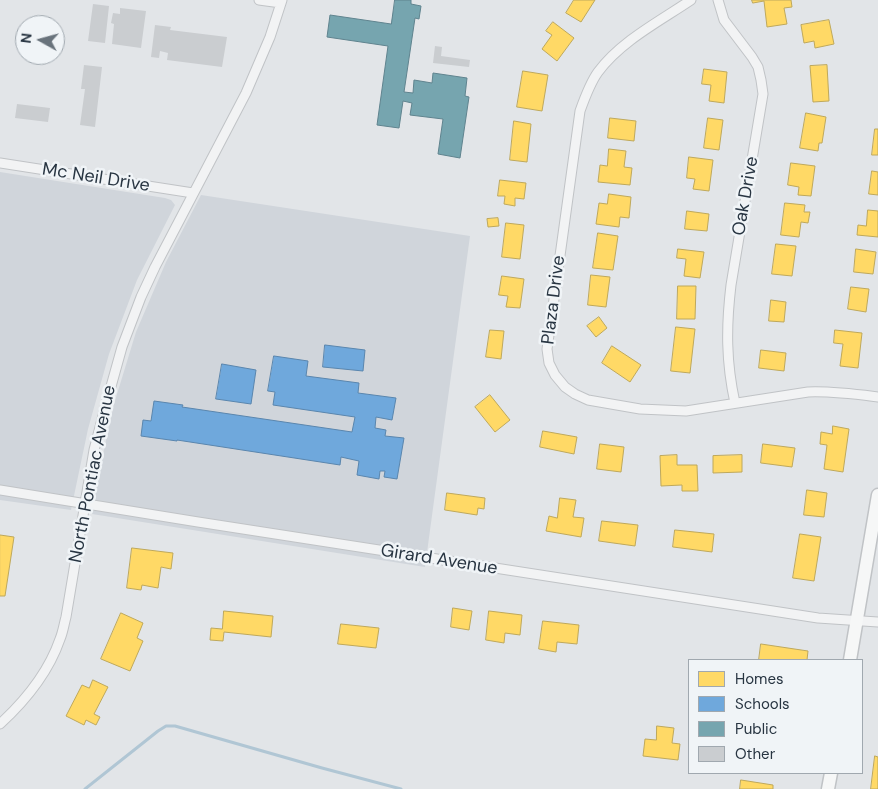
<!DOCTYPE html>
<html>
<head>
<meta charset="utf-8">
<style>
  body { margin:0 }
  #map { position:relative; width:878px; height:789px; overflow:hidden; background:#e2e5e8; font-family:"DM Sans",sans-serif }
  canvas { display:block }
  .legend { position:absolute; left:688px; top:659px; width:175px; height:115px; box-sizing:border-box; background:#f0f4f7; border:1px solid #a0a8af; margin:0; padding:6px 9px; list-style:none; font-size:15px; color:#283542 }
  .legend li { display:flex; align-items:center; gap:10px; height:25px }
  .legend b { width:25px; border:1px solid #a0a8af }
  .north { position:absolute; left:15px; top:15px; width:50px; height:50px; box-sizing:border-box; background:#f0f4f7; border:1px solid #a0a8af; border-radius:50%; rotate:277deg; font-size:14px; font-weight:700; line-height:20px; text-align:center; color:#283542 }
  .north::after { content:''; display:block; margin:auto; width:18px; height:22px; background:#69737c; clip-path:polygon(50% 0,100% 100%,50% 72%,0 100%) }
</style>
</head>
<body>
<div id="map">
<canvas width="878" height="789"></canvas>
<ul class="legend">
<li><b style="height:14px;background:#ffd966"></b>Homes</li>
<li><b style="height:14px;background:#6fa8dc"></b>Schools</li>
<li><b style="height:14px;background:#76a5af"></b>Public</li>
<li><b style="height:14px;background:#cacdd0"></b>Other</li>
</ul>
<div class="north">N</div>
</div>
<script>
const c = document.querySelector('canvas').getContext('2d');
c.lineJoin = 'round';
function fillPath(path, color) { c.fillStyle = color; c.fill(path, 'evenodd'); }
function trace(path, color, width, dash) { c.strokeStyle = color; c.lineWidth = width; c.lineCap = dash ? 'butt' : 'round'; c.setLineDash(dash || []); c.stroke(path); }
function drawText(font, color, halo, rows, align = 'center') {
  c.font = font + ' "DM Sans",sans-serif'; c.lineWidth = 5; c.setLineDash([]); c.textBaseline = 'middle'; c.strokeStyle = halo; c.fillStyle = color; for (const [text, x, y, turn = 0] of rows) {
    c.save(); c.translate(x, y); c.rotate((+turn || 0) * Math.PI / 180); c.textAlign = isNaN(turn) ? turn : align; if (halo) c.strokeText(text, 0, 0); c.fillText(text, 0, 0); c.restore();
  }
}
const built = new Path2D(`
  M0 172 165 198 171 200 175 205 137 280 109 354 88 429 71 510 0 500Z
  M201 195 470 236 425 567 92 514 97 482 114 404 136 332 166 262Z`);
const homes = new Path2D(`
  M574 0H595L581 22 566 13Z
  M752 0H791L792 7 784 8 787 24 767 27 764 1 753 3Z
  M829 20 834 44 815 48 814 41 804 43 801 25Z
  M553 22 574 38 557 61 542 49 552 35 546 31Z
  M827 65 829 101 813 102 810 66Z
  M704 69 727 72 724 103 709 101 711 85 702 84Z
  M523 71 548 75 542 111 517 107Z
  M806 113 826 117 822 143H819L818 151 800 148Z
  M610 118 636 121 634 141 608 138Z
  M708 118 723 120 719 150 704 148Z
  M514 121 531 124 527 162 510 160Z
  M875 129H878V155H872Z
  M609 149 626 151 624 167 632 168 630 185 598 182 600 165 607 166Z
  M689 157 713 160 709 191 693 189 695 179 687 178Z
  M791 163 815 166 811 196 798 195 799 187 788 185Z
  M872 171 878 172V195L869 194Z
  M500 180 526 183 524 199 515 198V206L504 204 505 196H498Z
  M609 194 631 197 629 218 620 217 619 227 596 224 599 203 607 204Z
  M785 203 805 205 804 212H810L808 223 801 222 799 237 781 235Z
  M868 210 878 211V237L857 235 858 225 866 226Z
  M687 211 709 214 707 231 685 229Z
  M498 218 499 226 488 227 487 219Z
  M506 223 524 225 520 259 502 257Z
  M598 233 618 236 613 270 593 268Z
  M776 244 796 246 792 276 772 274Z
  M678 249 704 252 700 278 684 276 686 259 677 258Z
  M856 249 876 252 873 274 854 272Z
  M591 275 610 277 606 307 588 305Z
  M502 276 524 279 520 308 506 307 508 296 499 295Z
  M678 286H696L695 319H677Z
  M851 287 869 289 866 312 848 309Z
  M771 300 786 302 784 322 769 321Z
  M599 317 607 328 596 337 587 326Z
  M676 327 695 329 690 373 671 371Z
  M490 330 504 331 501 359 486 357Z
  M835 330 862 333 858 368 840 366 843 344 834 343Z
  M612 346 641 365 630 382 602 363Z
  M761 350 786 353 784 371 759 368Z
  M490 395 510 420 495 432 475 407Z
  M833 426 849 429 843 472 824 469 827 445 820 444 821 432 832 434Z
  M543 431 577 437 574 454 540 447Z
  M600 444 624 447 621 472 597 469Z
  M763 444 795 448 792 467 761 463Z
  M677 455V465H697L698 491H682V485L661 486 660 456Z
  M742 455V472L713 473V456Z
  M807 490 827 493 824 517 804 515Z
  M447 493 485 498 484 509 478 508 477 515 445 510Z
  M560 498 576 500 573 517 584 518 581 537 546 531 549 516 557 518Z
  M602 521 638 525 635 546 599 541Z
  M675 530 714 534 712 552 673 547Z
  M800 534 821 537 814 581 793 578Z
  M0 535 14 537 5 596H0Z
  M132 548 173 553 171 569 161 567 158 588 142 585 141 590 127 588Z
  M453 608 472 611 469 630 451 627Z
  M224 611 273 616 271 637 224 632 223 641 210 640 211 628 222 629Z
  M489 611 522 615 520 635 505 633 504 643 486 640Z
  M121 613 143 623 137 638 143 641 130 671 101 659Z
  M543 621 579 625 577 644 557 642 556 652 539 649Z
  M341 624 379 628 376 648 338 644Z
  M761 644 808 651 807 660H759Z
  M93 680 108 687 94 714 100 717 96 725 86 720 84 725 66 716 82 685 89 688Z
  M657 726 674 728 672 743 680 744 678 760 643 756 645 739 656 740Z
  M875 756 878 757V789H871Z
  M741 780 773 785V789H740Z`);
const schools = new Path2D(`
  M325 345 365 350 363 371 323 367Z
  M274 356 308 361 306 376 359 383 358 393 396 398 392 420 376 417 375 428 386 430 385 436 404 438 397 479 384 477 385 471H380L379 479 357 475 359 461 341 457 340 465 177 440V441L141 436 143 420 151 421 154 401 183 405 182 407 352 432 355 417 273 405 275 392 268 391Z
  M222 364 256 370 251 404 216 399Z`);
const public = new Path2D(`
  M395 0H411V4L421 6 419 19 415 18 404 92 413 93 414 80 432 83 433 73 467 78 465 96 469 97 460 158 438 154 443 119 410 115 412 103 403 101 399 128 377 125 388 46 327 37 330 15 391 24Z`);
const stream = new Path2D(`
  M85 789 158 731 166 726H175L322 768 401 789`);
const building = new Path2D(`
  M93 4 109 6 105 43 88 41Z
  M120 8 146 11 141 48 112 44 114 24 111 23 113 13 120 14Z
  M155 25 171 27 170 30 227 37 222 67 167 60 168 53 160 51 159 58 151 57Z
  M435 46 442 47 441 56 470 60 469 67 433 63Z
  M84 65 102 67 95 127 80 125 85 89H81Z
  M17 104 50 108 48 122 15 118Z`);
const street = new Path2D(`
  M259 0 281 3
  M691 0C660 21 621 41 598 72 590 83 585 97 580 111L550 328 547 349 549 363 555 375 565 387 575 394 588 400 640 409 686 411 808 392C832 391 854 394 878 397
  M718 0 724 20 752 57 758 67 761 80 763 94 731 285C726 327 726 362 735 403
  M0 163 193 193
  M0 490 198 522 818 618 878 622
  M0 724C25 701 49 671 60 639 63 632 64 624 66 617L94 450 105 408 122 347 141 297 155 267 246 93 270 37 282 0`);
const secondary = new Path2D(`
  M850 660 878 495
  M828 789 831 773`);
const streetNames = [
  ["Mc Neil Drive",96,178,9],
  ["Oak Drive",746,196,-80],
  ["Plaza Drive",554,300,-83],
  ["North Pontiac Avenue",93,474,-79],
  ["Girard Avenue",439,560,9]
];
fillPath(built, '#d0d5db');
fillPath(homes, '#ffd966');
trace(homes, '#bea85b', 1);
fillPath(schools, '#6fa8dc');
trace(schools, '#5a86ae', 1);
fillPath(public, '#76a5af');
trace(public, '#5f838e', 1);
trace(stream, '#b0c6d4', 3);
fillPath(building, '#cacdd0');
trace(street, '#c0c3c6', 11);
trace(secondary, '#c0c3c6', 15);
trace(street, '#f2f3f4', 9);
trace(secondary, '#f6f7f7', 12);
drawText('18px', '#283542', '#f0f4f7', streetNames);
</script>
</body>
</html>
